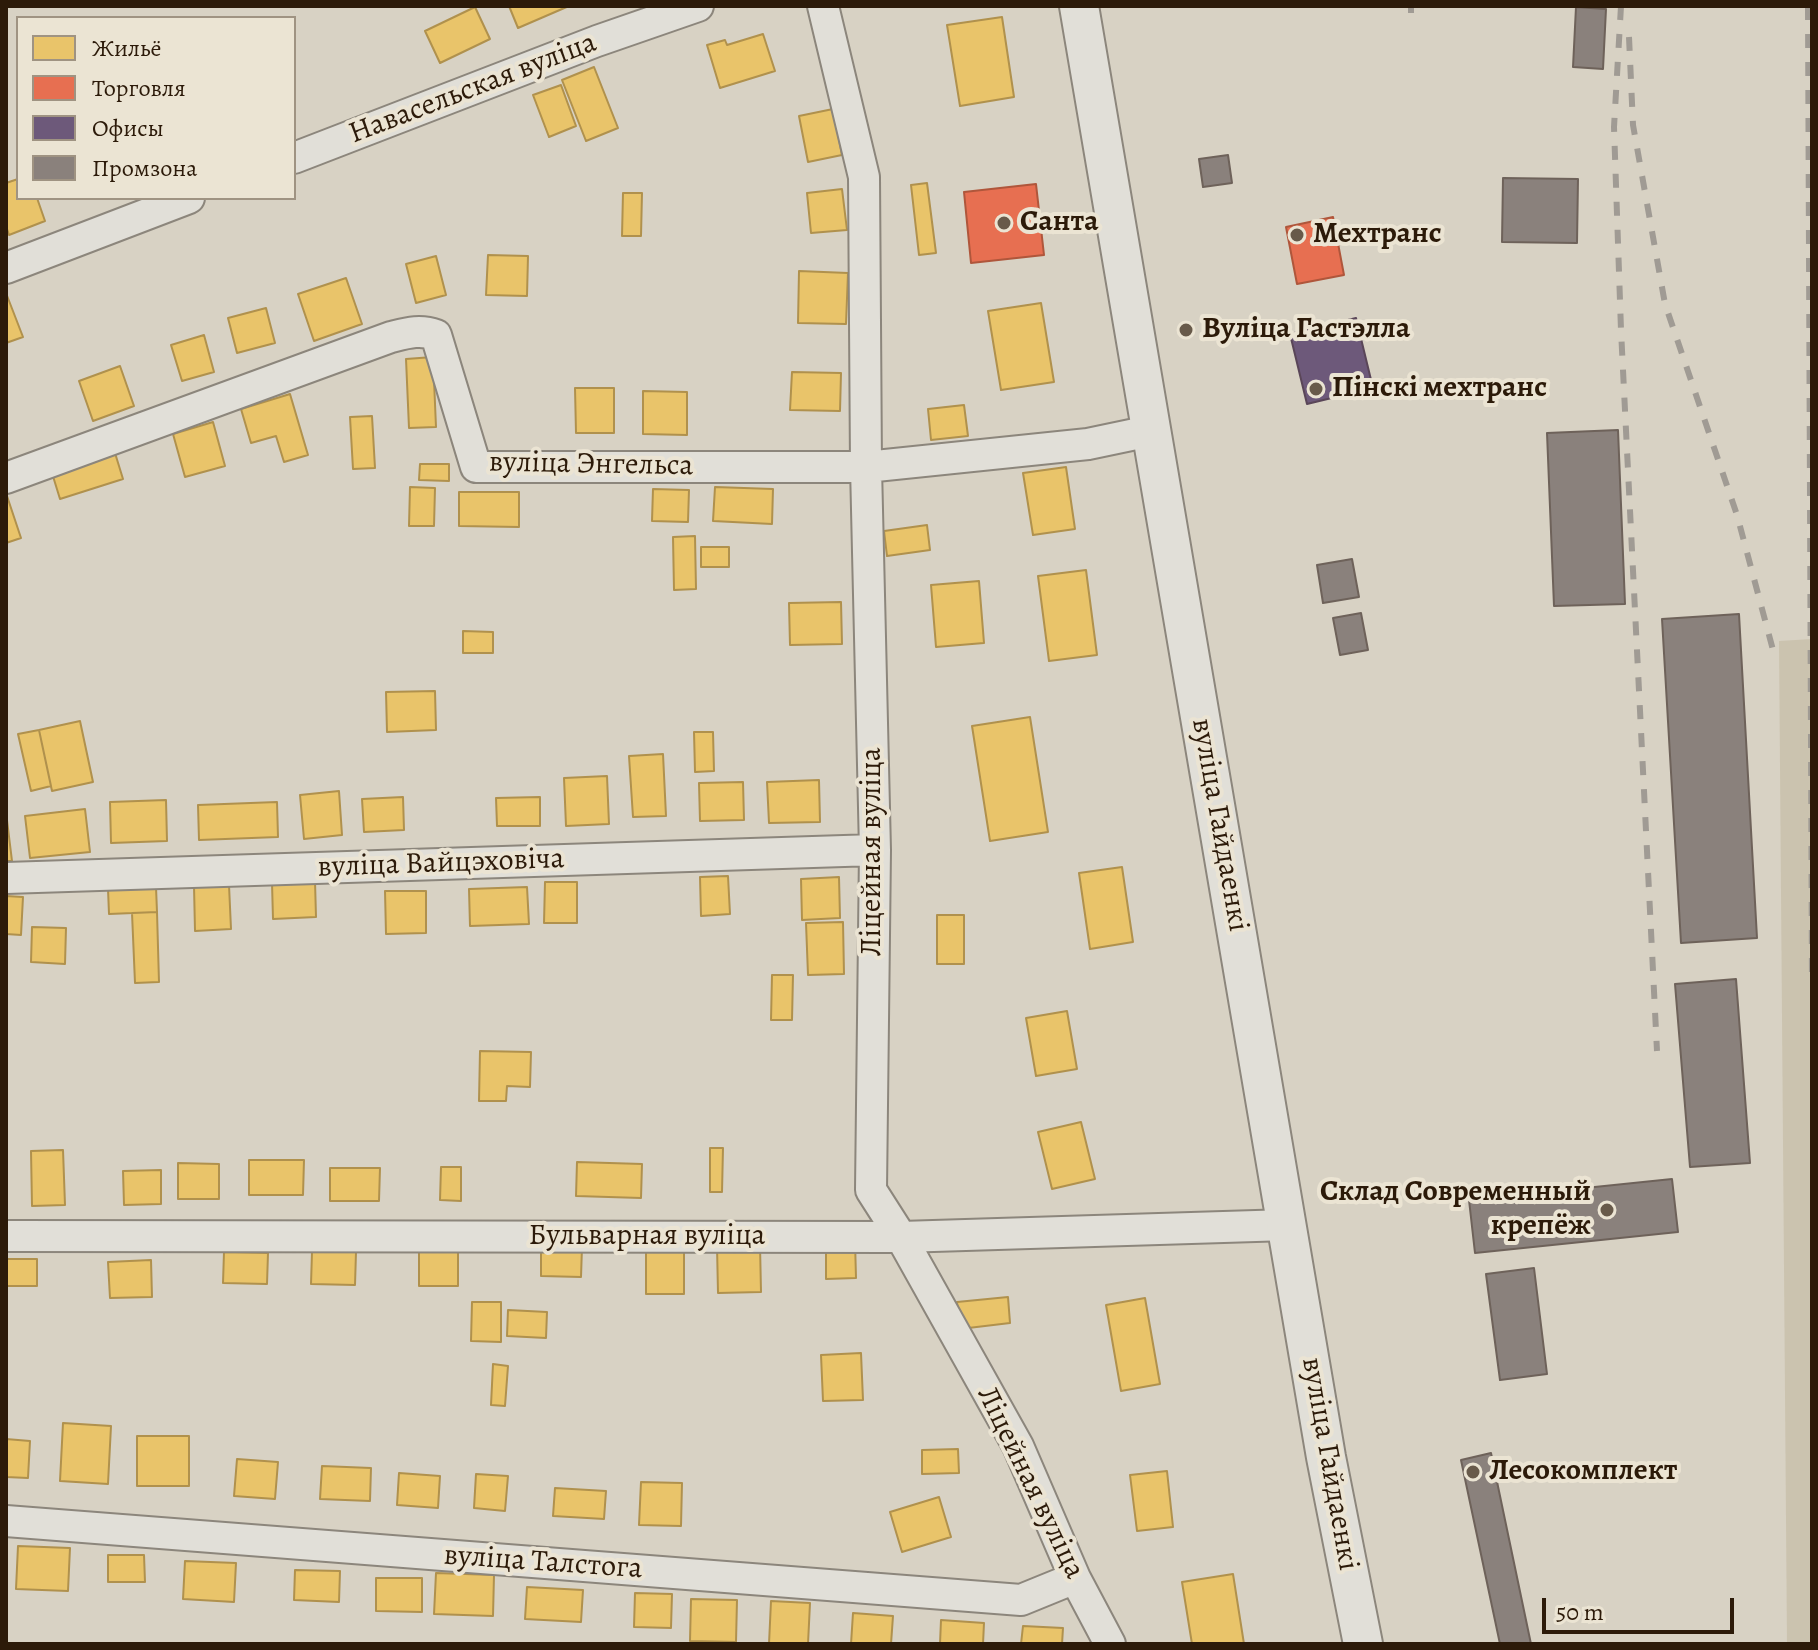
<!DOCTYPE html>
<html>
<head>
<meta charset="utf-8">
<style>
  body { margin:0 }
  #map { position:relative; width:1818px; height:1650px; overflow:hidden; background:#d8d2c4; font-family:Alegreya,serif }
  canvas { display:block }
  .frame { position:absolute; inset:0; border:8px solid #2c1a09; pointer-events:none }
  .legend { position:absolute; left:16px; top:16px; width:280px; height:184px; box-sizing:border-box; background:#ebe4d3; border:2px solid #9f9382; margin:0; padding:10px 14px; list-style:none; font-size:24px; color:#2c1a09 }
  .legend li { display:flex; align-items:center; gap:16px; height:40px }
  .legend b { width:40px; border:2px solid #9f9382 }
  .scale { position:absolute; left:1542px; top:1598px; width:192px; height:36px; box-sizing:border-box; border:4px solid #2c1a09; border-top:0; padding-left:10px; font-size:24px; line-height:28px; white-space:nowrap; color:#2c1a09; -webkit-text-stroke:6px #ebe4d3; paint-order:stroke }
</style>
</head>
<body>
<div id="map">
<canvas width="1818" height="1650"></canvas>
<div class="frame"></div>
<ul class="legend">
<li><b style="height:22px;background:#e9c46a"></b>Жильё</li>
<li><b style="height:22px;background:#e76f51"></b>Торговля</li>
<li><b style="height:22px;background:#6d597a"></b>Офисы</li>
<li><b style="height:22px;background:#8a817c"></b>Промзона</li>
</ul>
<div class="scale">50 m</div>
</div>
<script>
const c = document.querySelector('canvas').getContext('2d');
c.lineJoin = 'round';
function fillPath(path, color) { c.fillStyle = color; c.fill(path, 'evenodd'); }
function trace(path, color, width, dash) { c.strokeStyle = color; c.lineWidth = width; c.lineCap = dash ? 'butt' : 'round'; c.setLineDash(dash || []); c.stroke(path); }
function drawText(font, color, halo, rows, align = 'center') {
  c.font = font + ' Alegreya,serif'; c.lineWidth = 8; c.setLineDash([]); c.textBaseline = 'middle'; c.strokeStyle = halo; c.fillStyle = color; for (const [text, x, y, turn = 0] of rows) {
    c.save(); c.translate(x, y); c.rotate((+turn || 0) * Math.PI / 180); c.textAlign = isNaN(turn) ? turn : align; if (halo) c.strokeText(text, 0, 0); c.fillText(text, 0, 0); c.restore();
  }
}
const green = new Path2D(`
  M1812 639V1644H1787L1779 641Z`);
const homes = new Path2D(`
  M509 6H569L518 28Z
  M475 7 490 39 440 63 425 31Z
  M1002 17 1014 97 960 106 947 25Z
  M763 34 775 71 720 88 707 45 725 40 727 45Z
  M594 67 618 128 586 141 562 80Z
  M561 85 576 126 549 137 533 95Z
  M833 109 842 155 808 162 799 116Z
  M18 179V198H37L45 221 9 235 6 226V183Z
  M927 183 936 253 919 255 911 185Z
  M842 189 847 230 811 233 807 193Z
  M623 193H642L641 236H622Z
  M488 255 528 256 527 296 486 295Z
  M436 256 446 295 416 303 406 264Z
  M799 271 848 273 846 324 798 323Z
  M346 278 362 324 314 341 298 294Z
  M6 293 23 337 6 343Z
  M1041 303 1054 382 1001 390 988 311Z
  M266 308 275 343 237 353 228 318Z
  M204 335 214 372 182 381 171 345Z
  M433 357 436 427 409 428 406 359Z
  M120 366 134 406 93 421 79 381Z
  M792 372 841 373 840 411 790 410Z
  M575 388H614V433H576Z
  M643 391 687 392V435L643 434Z
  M290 394 308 455 284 462 276 436 251 443 241 409Z
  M964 405 968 436 931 440 928 409Z
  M372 416 375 468 353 469 350 417Z
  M213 422 225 466 185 477 173 434Z
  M115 453 123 479 60 499 52 473Z
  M420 464H449V481L419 480Z
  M1066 467 1075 529 1033 535 1023 473Z
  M410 487 435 488 434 526H409Z
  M715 487 773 489 772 524 713 521Z
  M653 489 689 490 688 522 652 521Z
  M459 492H519V527L459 526Z
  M6 493 21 538 6 543Z
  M927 525 930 550 887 556 884 531Z
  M695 536 696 589 674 590 673 537Z
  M701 547H729V567H701Z
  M1086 570 1097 655 1049 661 1038 576Z
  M979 581 984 643 936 647 931 585Z
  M841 602 842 644 790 645 789 603Z
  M463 631 493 632V653H463Z
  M435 691 436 730 387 732 386 692Z
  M1030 717 1048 832 990 841 972 726Z
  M80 721 93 782 52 791 39 730Z
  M39 730 51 786 31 791 18 734Z
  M694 732H713L714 771 695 772Z
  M663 754 666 816 633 817 629 756Z
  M607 776 609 824 566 826 564 778Z
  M819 780 820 822 769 823 767 782Z
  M743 782 744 820 700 821 699 783Z
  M339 791 342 835 304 839 300 795Z
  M403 797 404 830 364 832 362 799Z
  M540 797V826H497L496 798Z
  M166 800 167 841 111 843 110 802Z
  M277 802 278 837 199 840 198 805Z
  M85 809 90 852 30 858 25 816Z
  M6 812 12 861H6Z
  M1122 867 1133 942 1090 949 1079 873Z
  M728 876 730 914 701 916 700 877Z
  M839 877 840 918 802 920 801 879Z
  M315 881 316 917 273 919 272 883Z
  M545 882H577V923H544Z
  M229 885 231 929 195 931 194 886Z
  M156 887 157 912 109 914 108 889Z
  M527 887 529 924 470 926 469 889Z
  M385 891H426V933L386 934Z
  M6 896 23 897 21 935 6 934Z
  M157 912 159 982 135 983 132 913Z
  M937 915H964V964H937Z
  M843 922 844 974 808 975 806 923Z
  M32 927 66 928 65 964 31 962Z
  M772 975H793L792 1020H771Z
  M1067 1011 1077 1069 1036 1076 1026 1018Z
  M480 1051 531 1052 530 1087 507 1086 506 1101H479Z
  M1081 1122 1095 1179 1052 1189 1038 1132Z
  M710 1148H723L722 1192H710Z
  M63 1150 65 1205 32 1206 31 1151Z
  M249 1160H304L303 1195H249Z
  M577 1162 642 1164 641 1198 576 1196Z
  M178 1163 219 1164V1199H178Z
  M441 1167H461V1201L440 1200Z
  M330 1168H380L379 1201H330Z
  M161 1170V1204L124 1205 123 1171Z
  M826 1241H855L856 1278 826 1279Z
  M646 1244H684V1294H646Z
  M760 1245 761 1292 718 1293 717 1246Z
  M541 1247H582L581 1277 541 1276Z
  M224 1252 268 1253 267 1284 223 1283Z
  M312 1252H356L355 1285 311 1284Z
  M419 1252H458V1286H419Z
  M6 1259H37V1286H6Z
  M151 1260 152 1297 110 1298 108 1262Z
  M1008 1297 1010 1323 960 1329 957 1302Z
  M1145 1298 1160 1384 1121 1391 1106 1305Z
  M472 1302H501V1342L471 1341Z
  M508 1310 547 1312 546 1338 507 1336Z
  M861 1353 863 1400 823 1401 821 1355Z
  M493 1364 508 1366 505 1406 491 1405Z
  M63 1423 111 1426 108 1484 60 1481Z
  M137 1436H189V1486H137Z
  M6 1439 30 1441 28 1478 6 1477Z
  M958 1449 959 1473 922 1474V1450Z
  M237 1459 278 1462 275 1499 234 1496Z
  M322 1466 371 1468 370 1501 320 1499Z
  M1167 1471 1173 1527 1137 1531 1130 1475Z
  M399 1473 440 1476 438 1508 397 1505Z
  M476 1474 508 1476 505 1511 474 1508Z
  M641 1482 682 1483 681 1526 639 1525Z
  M555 1488 606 1491 604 1519 553 1516Z
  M939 1497 951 1537 902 1552 890 1512Z
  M18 1546 70 1548 68 1591 16 1589Z
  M108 1555H144L145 1582H108Z
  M185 1561 236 1563 234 1602 183 1599Z
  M295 1570 340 1571 339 1602 294 1600Z
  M436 1573 494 1575 493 1616 434 1614Z
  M1233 1574 1244 1644H1192L1182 1582Z
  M376 1578H422V1612L376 1611Z
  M527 1587 583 1590 581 1622 525 1619Z
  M635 1593 672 1594 671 1628 634 1627Z
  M691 1599 737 1600 736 1642 690 1641Z
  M771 1601 810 1603 808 1644H769Z
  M853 1613 893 1616 891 1644H851Z
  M941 1620 984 1623 983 1644H940Z
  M1023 1626 1063 1628 1062 1644H1021Z`);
const shops = new Path2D(`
  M1036 184 1044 255 971 263 964 192Z
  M1333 217 1344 275 1297 284 1286 227Z`);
const offices = new Path2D(`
  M1356 318 1373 388 1307 404 1290 334Z`);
const industry = new Path2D(`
  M1576 7 1606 9 1603 69 1573 67Z
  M1228 155 1232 183 1203 187 1199 159Z
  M1503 178 1578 179 1577 243 1502 242Z
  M1618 430 1625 604 1554 606 1547 433Z
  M1352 559 1359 597 1323 603 1317 565Z
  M1361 613 1368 650 1340 655 1333 618Z
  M1739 614 1757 938 1681 943 1662 619Z
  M1736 979 1750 1163 1690 1167 1675 984Z
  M1672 1179 1678 1232 1475 1253 1469 1200Z
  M1534 1268 1547 1374 1500 1380 1486 1274Z
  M1491 1453 1531 1644H1500L1461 1460Z`);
const minor = new Path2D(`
  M823 6 864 177 866 467 875 850 871 1190 901 1237 1018 1446 1075 1578 1110 1644
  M294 158 597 41 698 6
  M6 268 189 198
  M6 478 391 337C407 333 420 329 436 335L476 467H866L1088 444 1150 431
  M6 878 875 850
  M6 1236 901 1237 1288 1225
  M6 1521 1021 1600 1075 1578`);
const tertiary = new Path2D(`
  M1079 6 1326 1457 1363 1644`);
const rail = new Path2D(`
  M1621 6 1614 127 1621 330 1657 1051
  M1808 6 1812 986
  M1411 13V6
  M1629 37 1633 125 1665 304 1737 515 1773 650`);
const markers = [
  [1004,223,8,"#685a4a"],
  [1297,235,8,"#685a4a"],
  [1186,330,8,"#685a4a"],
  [1316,389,8,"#685a4a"],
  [1607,1210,8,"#685a4a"],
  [1473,1472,8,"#685a4a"]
];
const streetNames = [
  ["Навасельская вуліца",473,89,-21],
  ["вуліца Энгельса",591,465,1],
  ["вуліца Гайдаенкі",1219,825,80],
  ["Ліцейная вуліца",873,852,-90],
  ["вуліца Вайцэховіча",441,864,-2],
  ["Бульварная вуліца",647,1237],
  ["вуліца Гайдаенкі",1329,1464,80],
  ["Ліцейная вуліца",1030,1483,64],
  ["вуліца Талстога",543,1563,4]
];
const poiNames = [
  ["Санта",1020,223],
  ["Мехтранс",1313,235],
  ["Вуліца Гастэлла",1202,330],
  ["Пінскі мехтранс",1332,389],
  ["Склад Современный",1591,1193,"right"],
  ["крепёж",1591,1227,"right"],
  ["Лесокомплект",1489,1472]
];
fillPath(green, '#cbc3af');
fillPath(homes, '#e9c46a');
trace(homes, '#b0914d', 2);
fillPath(shops, '#e76f51');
trace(shops, '#af563b', 2);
fillPath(offices, '#6d597a');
trace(offices, '#5a4658', 2);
fillPath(industry, '#8a817c');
trace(industry, '#6e625a', 2);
trace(minor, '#8c867c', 34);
trace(tertiary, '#8c867c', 42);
trace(minor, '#e1dfd8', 30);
trace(tertiary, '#e1dfd8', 38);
trace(rail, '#a09b94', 6, [14, 14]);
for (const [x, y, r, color] of markers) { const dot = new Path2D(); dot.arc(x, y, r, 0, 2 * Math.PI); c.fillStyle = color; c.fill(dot); trace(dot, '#ebe4d3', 3); }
drawText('30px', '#2c1a09', '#ebe4d3', streetNames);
drawText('bold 30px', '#2c1a09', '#ebe4d3', poiNames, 'left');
</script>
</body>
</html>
